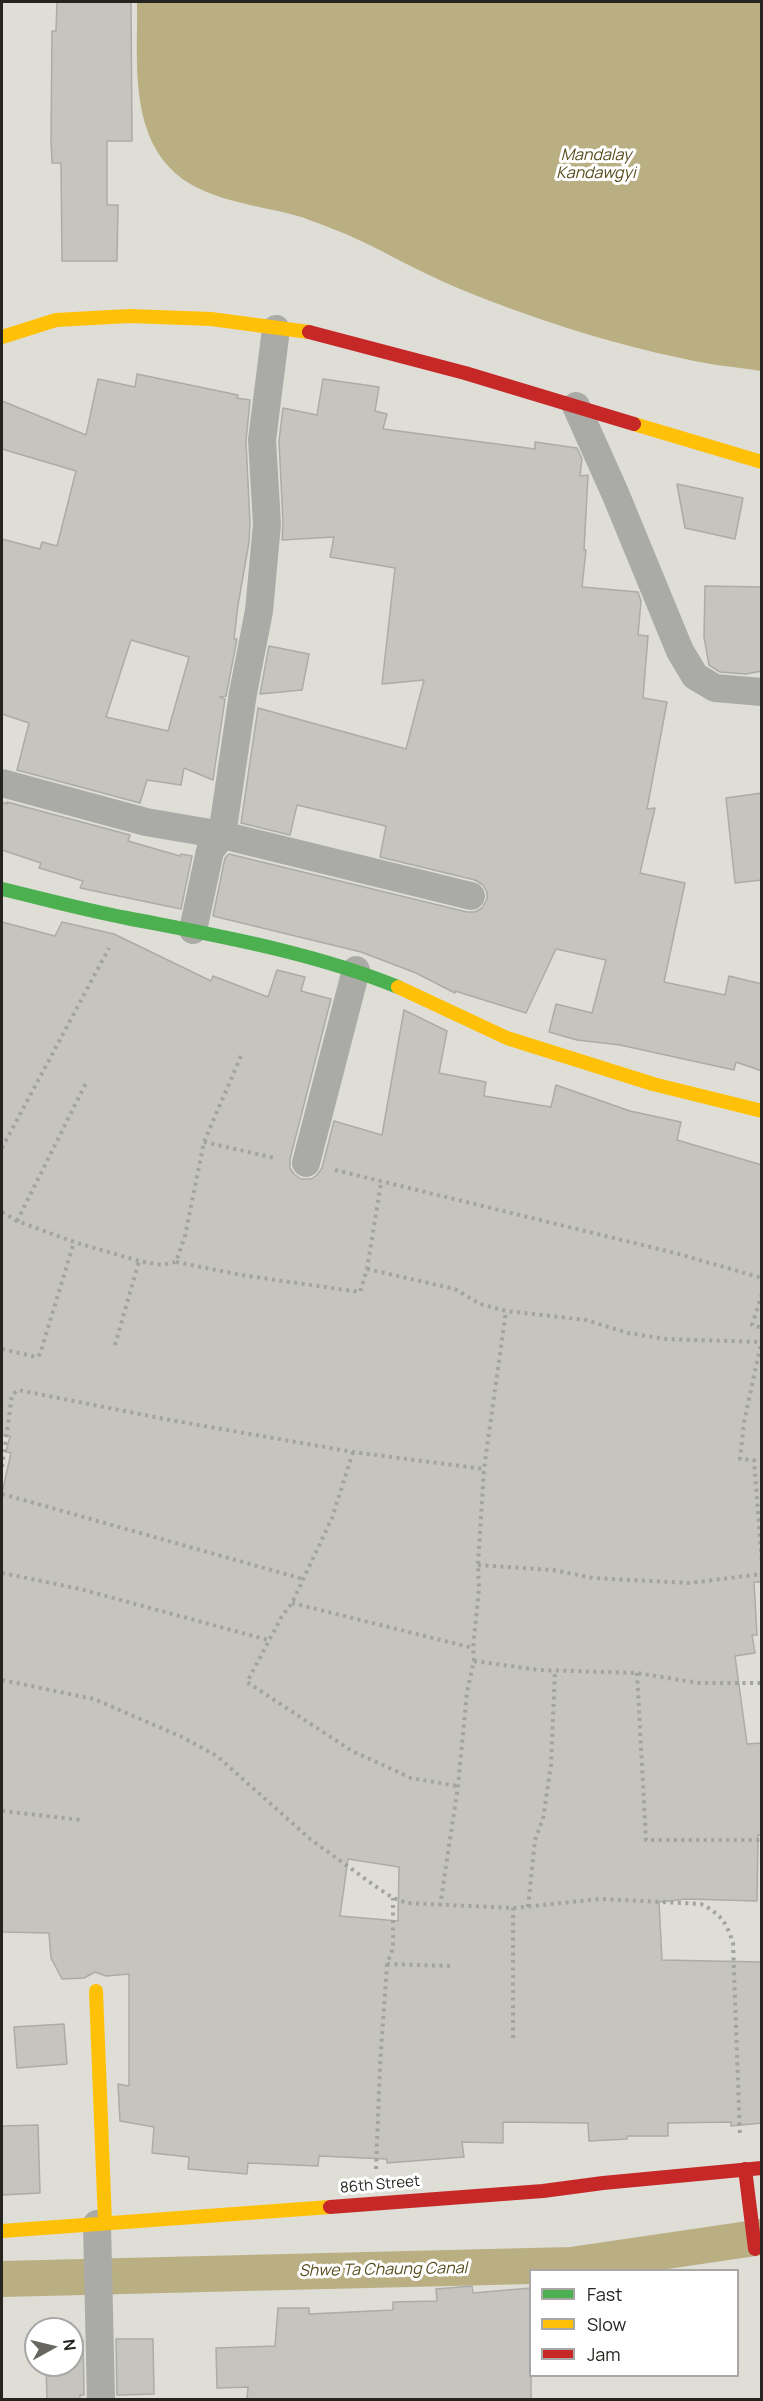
<!DOCTYPE html>
<html>
<head>
<meta charset="utf-8">
<style>
  body { margin:0 }
  #map { position:relative; width:763px; height:2401px; overflow:hidden; background:#deddd6; font-family:Manrope,sans-serif }
  canvas { display:block }
  .frame { position:absolute; inset:0; border:3px solid #252420; pointer-events:none }
  .legend { position:absolute; left:529px; top:2269px; width:210px; height:108px; box-sizing:border-box; background:#fff; border:2px solid #a8a7a6; margin:0; padding:8px 10px; list-style:none; font-size:18px; color:#252420 }
  .legend li { display:flex; align-items:center; gap:12px; height:30px }
  .legend b { width:30px; border:2px solid #a8a7a6 }
  .north { position:absolute; left:24px; top:2317px; width:60px; height:60px; box-sizing:border-box; background:#fff; border:2px solid #a8a7a6; border-radius:50%; rotate:82deg; font-size:16px; font-weight:700; line-height:24px; text-align:center; color:#252420 }
  .north::after { content:''; display:block; margin:auto; width:21px; height:27px; background:#666560; clip-path:polygon(50% 0,100% 100%,50% 72%,0 100%) }
</style>
</head>
<body>
<div id="map">
<canvas width="763" height="2401"></canvas>
<div class="frame"></div>
<ul class="legend">
<li><b style="height:8px;background:#4caf50"></b>Fast</li>
<li><b style="height:8px;background:#ffc107"></b>Slow</li>
<li><b style="height:8px;background:#c62828"></b>Jam</li>
</ul>
<div class="north">N</div>
</div>
<script>
const c = document.querySelector('canvas').getContext('2d');
c.lineJoin = 'round';
function fillPath(path, color) { c.fillStyle = color; c.fill(path, 'evenodd'); }
function trace(path, color, width, dash) { c.strokeStyle = color; c.lineWidth = width; c.lineCap = dash ? 'butt' : 'round'; c.setLineDash(dash || []); c.stroke(path); }
function drawText(font, color, halo, rows, align = 'center') {
  c.font = font + ' Manrope,sans-serif'; c.lineWidth = 6; c.setLineDash([]); c.textBaseline = 'middle'; c.strokeStyle = halo; c.fillStyle = color; for (const [text, x, y, turn = 0] of rows) {
    c.save(); c.translate(x, y); c.rotate((+turn || 0) * Math.PI / 180); c.textAlign = isNaN(turn) ? turn : align; if (halo) c.strokeText(text, 0, 0); c.fillText(text, 0, 0); c.restore();
  }
}
const water = new Path2D(`
  M137 2H761V371C736 367 710 365 685 359 608 343 533 319 460 289 415 271 374 244 328 227 317 223 306 218 294 215 250 203 193 200 163 160 130 116 138 52 137 2Z`);
const canal = new Path2D(`
  M2 2279 571 2265 762 2237`);
const building = new Path2D(`
  M57 2H131L132 141H107V205H118L117 261H62L61 163H52L51 141 52 31H56Z
  M137 374 238 395 237 398 250 400 246 441 250 524 249 542 238 605 234 639H237L226 696 220 697 225 699 213 780 184 768 181 785 147 780 140 803 17 770 29 723 2 714V539L40 549 42 542 57 546 76 471 2 449V401L86 435 98 379 135 387ZM131 640 189 657 168 731 106 717Z
  M323 379 379 387 375 411 387 414 383 429 535 449V442L577 448 582 459 580 476 588 475 584 550H586L582 587 638 592 641 601 638 635 648 636 643 698 667 702 647 809 655 808 640 873 685 883 664 982 725 995 729 976 762 984V1071L736 1062 734 1070 620 1045 577 1040 549 1032 556 1004 592 1013 606 960 556 949 526 1013 455 991V993L416 973 361 952 213 916 225 858 229 854 467 912H475L482 908 487 899V892L483 885 475 880 380 857 386 826 297 805 290 835 241 823 258 708 406 749 424 680 382 684 395 568 330 557 334 537 282 540 283 523 279 441 283 408 317 415Z
  M677 484 743 498 735 539 685 528Z
  M705 586 762 587V671L746 674 720 672 709 665 704 637Z
  M269 646 309 654 302 690 260 694Z
  M762 793V880L735 883 726 798Z
  M2 802 7 804V802L130 835 128 841 180 856 181 854 192 856 181 909 80 888 83 881 39 868 41 863 2 850Z
  M2 922 55 936 62 922 114 934 211 981 213 976 268 997 277 970 305 977 301 991 331 999 290 1159V1168L294 1174 301 1179H311L317 1175 322 1168 334 1121 382 1135 404 1010 447 1031 439 1073 486 1082 484 1096 551 1107 556 1085 630 1111 681 1122 677 1140 762 1165V1582H754L757 1635H752L755 1653 735 1656 747 1744 762 1743V1835H758L757 1901 687 1899 659 1902 662 1960 762 1962V2123L731 2126V2122L668 2123V2136H627V2139L589 2141 588 2123 503 2122V2143L462 2142 464 2157 387 2163V2159L319 2156 318 2166 248 2163 247 2174 188 2169 189 2157 152 2153 154 2127 120 2121 118 2084 129 2086V1974L106 1976 95 1972 84 1978 62 1979 51 1958 49 1933 2 1932V1493L11 1453 6 1452 10 1436 2 1435ZM348 1859 399 1867 398 1921 340 1916Z
  M64 2024 67 2064 17 2068 14 2027Z
  M38 2125 40 2193 2 2195V2126Z
  M472 2286 473 2293 531 2288V2400H247L248 2387 217 2388 216 2348 275 2346 278 2308H309V2314L393 2310V2302L437 2301 436 2289Z
  M116 2339H153L154 2394 117 2395Z
  M72 2340H83L84 2395H80V2400H47L46 2365H72Z`);
const path = new Path2D(`
  M204 1142 275 1158
  M2 1148 109 948
  M335 1170 675 1253 762 1278
  M2 1212 17 1221 74 1242 139 1261 162 1265 176 1262 185 1236 204 1142 241 1056
  M17 1221 87 1081
  M176 1262 241 1275 360 1292 367 1269 381 1183
  M367 1269 455 1289 480 1304 506 1311 586 1320 628 1333 666 1339 760 1342
  M762 1294 752 1325 762 1328
  M762 1339 744 1422 740 1459 754 1460 762 1563
  M115 1345 139 1261
  M2 1349 37 1357 40 1354 74 1242
  M353 1452 332 1518 292 1603 282 1616 247 1682 352 1751 411 1778 458 1786
  M2 1467 12 1395 18 1390 170 1420 353 1452 484 1469
  M2 1494 303 1579
  M478 1565 553 1570 593 1578 689 1583 762 1574
  M2 1573 80 1589 268 1640
  M292 1603 473 1648
  M474 1661 539 1670 637 1673 699 1683H762
  M637 1673 646 1840H762
  M2 1680 94 1699 182 1737 217 1756 310 1839 375 1886 393 1898 407 1903 513 1908 601 1899 701 1904C722 1915 726 1922 733 1943L740 2137
  M2 1811 82 1820
  M440 1906 458 1786 467 1692 474 1661 473 1648 479 1589 478 1565 484 1469 506 1311
  M528 1907 535 1840 543 1819 551 1765 555 1670
  M387 1964 452 1966
  M513 2038V1908
  M376 2169 380 2065 387 1964 393 1948V1898`);
const street = new Path2D(`
  M576 406 615 493 680 651 695 676 715 688 762 692
  M2 783 146 822 222 835 471 896
  M193 930 210 851 222 835 243 693 259 611 267 524 262 440 276 329
  M306 1163 356 970
  M97 2224 101 2400`);
const fast = new Path2D(`
  M2 889C44 899 85 910 127 918 218 936 312 952 398 987`);
const slow = new Path2D(`
  M2 337 56 320 129 316 211 319 309 332
  M634 424 762 462
  M398 987 507 1038 653 1084 762 1111
  M96 1991 105 2223
  M2 2231 330 2207`);
const jam = new Path2D(`
  M309 332 465 373 634 424
  M745 2169 755 2249
  M330 2207 543 2191 603 2183 762 2168`);
const streetNames = [
  ["86th Street",380,2185,-5]
];
const waterNames = [
  ["Mandalay",596,156],
  ["Kandawgyi",596,174],
  ["Shwe Ta Chaung Canal",383,2270,-1]
];
fillPath(water, '#baaf82');
trace(canal, '#baaf82', 36);
fillPath(building, '#c5c4bf');
trace(building, '#acaba6', 1.5);
trace(path, '#a3a3a0', 4, [3, 4.5]);
trace(street, '#aaaaa7', 28);
trace(fast, '#4caf50', 14);
trace(slow, '#ffc107', 14);
trace(jam, '#c62828', 14);
drawText('15px', '#252420', '#fff', streetNames);
drawText('italic 16px', '#584d1d', '#fff', waterNames);
</script>
</body>
</html>
